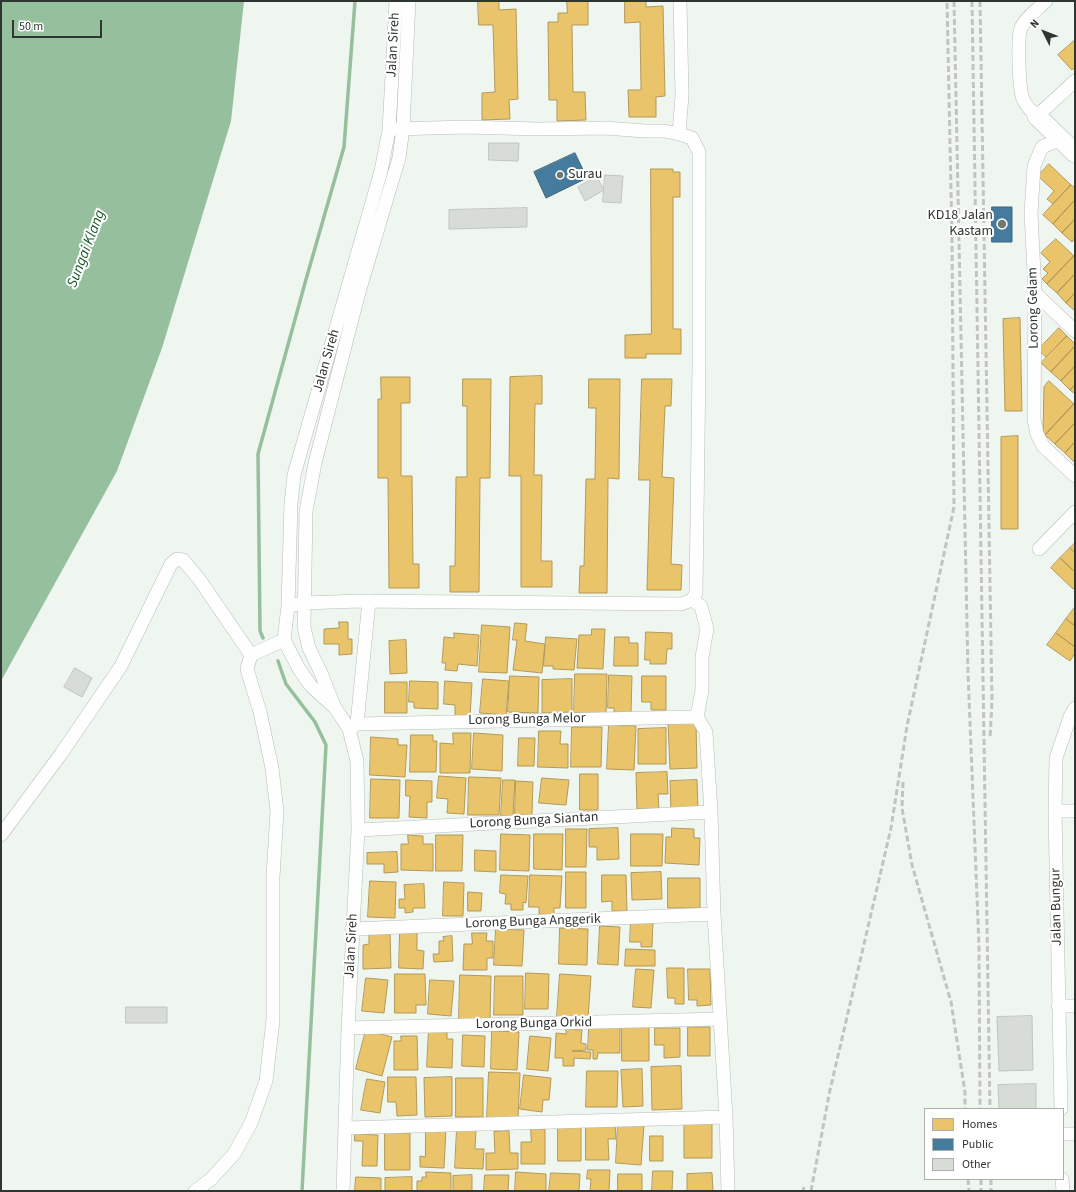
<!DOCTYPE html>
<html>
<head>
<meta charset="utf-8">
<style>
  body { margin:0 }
  #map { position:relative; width:1076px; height:1192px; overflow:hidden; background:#eff6f0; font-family:"Source Sans 3",sans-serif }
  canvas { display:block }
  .frame { position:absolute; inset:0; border:2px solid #2f3530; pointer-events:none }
  .legend { position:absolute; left:924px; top:1108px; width:140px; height:72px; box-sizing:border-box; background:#fff; border:1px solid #acaeac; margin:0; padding:5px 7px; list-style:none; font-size:12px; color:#2f3530 }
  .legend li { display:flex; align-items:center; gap:8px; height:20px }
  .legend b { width:20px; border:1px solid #acaeac }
  .north { position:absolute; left:1024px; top:12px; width:40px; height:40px; -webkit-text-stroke:3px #fff; paint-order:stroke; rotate:312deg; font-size:11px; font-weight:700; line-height:16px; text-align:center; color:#2f3530 }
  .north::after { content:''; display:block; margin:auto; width:14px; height:18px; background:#2f3530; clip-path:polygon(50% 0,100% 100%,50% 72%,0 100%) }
  .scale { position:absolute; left:12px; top:20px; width:90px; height:18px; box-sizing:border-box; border:2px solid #2f3530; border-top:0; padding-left:5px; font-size:12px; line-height:14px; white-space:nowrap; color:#2f3530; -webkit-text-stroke:3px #fff; paint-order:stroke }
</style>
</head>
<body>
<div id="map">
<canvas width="1076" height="1192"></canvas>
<div class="frame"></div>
<ul class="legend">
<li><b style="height:11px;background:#e9c46a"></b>Homes</li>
<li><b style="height:11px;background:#457b9d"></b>Public</li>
<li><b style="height:11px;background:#d7dcd7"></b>Other</li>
</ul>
<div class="north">N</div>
<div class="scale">50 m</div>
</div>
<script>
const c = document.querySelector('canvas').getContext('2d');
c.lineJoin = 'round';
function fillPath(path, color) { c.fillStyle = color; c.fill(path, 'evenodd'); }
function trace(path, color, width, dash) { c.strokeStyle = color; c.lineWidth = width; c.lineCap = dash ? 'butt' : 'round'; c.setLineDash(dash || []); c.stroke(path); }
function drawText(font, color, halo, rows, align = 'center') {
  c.font = font + ' "Source Sans 3",sans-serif'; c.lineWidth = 4; c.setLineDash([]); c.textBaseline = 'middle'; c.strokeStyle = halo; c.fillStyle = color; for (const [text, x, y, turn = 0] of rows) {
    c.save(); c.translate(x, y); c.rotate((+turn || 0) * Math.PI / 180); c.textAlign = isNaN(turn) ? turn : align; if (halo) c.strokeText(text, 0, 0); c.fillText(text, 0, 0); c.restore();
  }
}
const water = new Path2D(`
  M1 1H244L231 121 162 348 117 471 1 681Z`);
const homes = new Path2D(`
  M478 1H499V10L516 9 518 99 509 100 510 119 482 120V93L495 92 493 25H479Z
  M567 1H588V25H572L573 92H585L586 120 557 121V100H549L548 22H558V13H567Z
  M625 1H646V7L663 6 665 96 656 97V117H629L628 90H641L640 22 625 23Z
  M1075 40V67L1072 70 1058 55Z
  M1049 164 1071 185 1053 204 1047 199 1054 191 1038 176Z
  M651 169H673V172H680V197H673V329H681V354H646V358H625V335L651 334Z
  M1071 185 1075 188V200L1053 224 1043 215Z
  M1075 200V219L1062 233 1053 224Z
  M1075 219V238L1072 242 1062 233Z
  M1056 239 1074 256 1047 284 1042 279 1048 273 1043 269 1050 262 1041 253Z
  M1074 256 1075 257V274L1057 293 1047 284Z
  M1075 274V293L1066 303 1057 293Z
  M1075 293V311L1066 303Z
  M1020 318 1022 411H1005L1003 319Z
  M1059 328 1067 336 1046 357 1038 350Z
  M1067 336 1075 344V346L1051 372 1041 363Z
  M1075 346V366L1061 381 1051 372Z
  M1075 366V385L1070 390 1061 381Z
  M542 376V404H535L534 475H542L541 561H552V587H521V476H509L510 377Z
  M381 377H410V403H401V476H412L413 564H419V588H389L388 478H378V399H381Z
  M463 379H491L490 478H480L479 592H450V566H455L456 477H467V406H463Z
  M589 379H620L619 479 608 478 607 593H579L580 566H584L586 479H595L596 408H589Z
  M642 379H672L671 406H665L662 477 674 478 671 564 682 565 681 590H647L650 480H639Z
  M1049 381 1074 404 1045 435 1043 433 1044 387Z
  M1075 385V394L1070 390Z
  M1074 404 1075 405V423L1055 444 1045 435Z
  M1075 423V442L1065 453 1055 444Z
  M1018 436V529H1001V437Z
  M1075 442V463L1065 453Z
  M1075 543V553L1070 548Z
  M1070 548 1075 553V572L1060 558Z
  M1060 558 1075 572V587L1073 589 1051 568Z
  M1075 607V626L1066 619Z
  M1066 619 1075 626V647L1056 633Z
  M339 622H348V639H352V654L339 655V644H324V629L339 628Z
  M515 623 527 624 525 641 545 644 542 673 513 670 517 640H513Z
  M482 625 510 627 507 673 479 672Z
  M592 629H605L603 669 577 668 579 635H591Z
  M646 632 672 633V649H667L666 664H650V660H645Z
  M454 633 479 635 477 666 458 664 457 671 445 670 446 663H442L444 637 454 638Z
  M1056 633 1075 647V653L1070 661 1047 645Z
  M546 637 577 639 574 670 553 669V666H544Z
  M615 637H629V643H638V666H614Z
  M406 640 407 673 390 674 389 641Z
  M575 674H607L606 713H574Z
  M609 675 632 676 631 713 614 712V708H608Z
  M510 676 539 677 538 713 508 712Z
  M642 676H666V710H651V702H642Z
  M483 679 509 681 506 715 480 713Z
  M572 679V712L542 713V680Z
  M410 681 438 682V709L414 708V702H409Z
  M445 681 472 683 470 717 455 716V705L444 704Z
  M385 682H407V713H385Z
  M696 723 697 768 670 769 668 724Z
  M609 725 636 726 634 770 607 769Z
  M572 727H602L601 767H571Z
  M666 728V764H638V729Z
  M539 731H561L560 744H568V768L538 767Z
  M453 733H471L470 773H440V743L453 744Z
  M474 733 503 735 502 771 472 769Z
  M411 735H433V741H437L436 772H410Z
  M371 737 398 739V745H407L405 777 370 775Z
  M519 738H535L534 766H518Z
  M667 772 668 794H658L659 809H637L636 773Z
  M580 774H598V810H580Z
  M439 776 466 778 464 814 447 813 448 799 437 798Z
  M469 777 501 778 499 815H468Z
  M542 778 569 780 566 805 539 803Z
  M371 779 400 780 399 818H370Z
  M406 780 432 781V802H427V818L409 817 410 796H406Z
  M503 780H515L513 816H501Z
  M697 780 698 811H671L670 781Z
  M516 781 533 782 532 815H515Z
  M618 828 619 859 597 860V847H589V829Z
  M672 828 694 829V838H700L699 865 665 863 666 837H671Z
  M566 829H587L586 867H566Z
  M501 834 530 835 529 871 500 870Z
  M534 834H563L562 870 534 869Z
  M631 834H663L662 866H631Z
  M408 835 423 836V844H433V871L401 870V844H408Z
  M436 835H463L462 871H436Z
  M475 850 496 851V872L475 871Z
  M397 852 398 872 384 873V864H367V853Z
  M566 872H586V908H566Z
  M661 872 662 899 632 900 631 873Z
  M501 875 528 876 526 903 523 902V910H511V904H505L506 894 500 893Z
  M530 875 562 876 560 908H554V915L539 914V907H529Z
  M602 875H626L627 911H612V901L602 902Z
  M668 878H700V908H668Z
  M370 881 396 882 395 918 368 917Z
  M444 882 464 883 463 916H443Z
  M424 884 425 908H413V912L405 913V908H399V899H405L404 885Z
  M468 892 482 893 481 911H468Z
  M631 920 653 921 652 947H641V942H630Z
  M600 926 620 927 618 965 598 964Z
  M560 928 588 929 587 965 559 964Z
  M496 929 524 930 522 966 494 965Z
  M390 932 391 968 363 969V945L369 944V933Z
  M400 932H417V950L424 951 423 969 399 968Z
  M472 933H487L486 941H493V958H487V970H463L464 944H472Z
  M452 936 453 961 434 962 433 954H439V941H444L443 937Z
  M626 949 655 950V966H625Z
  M667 968H684V1004H675V998H668Z
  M636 969 654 970 651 1008 633 1007Z
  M688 969H710L711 1005 697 1006V1000H689Z
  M526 973 549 974 548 1009H525Z
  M395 974H425L426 1005H416V1013H395Z
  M560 974 591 976 588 1019 557 1017Z
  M460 975 491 976 490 1020H459Z
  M495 976H523V1015H494Z
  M366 978 388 980 384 1013 362 1011Z
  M430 980 454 981 451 1016 428 1014Z
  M622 1025H649V1061H622Z
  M589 1027H620V1053H598L597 1059H593V1050H588Z
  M688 1027H710V1056H688Z
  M655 1028H680V1057L664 1058V1045H655Z
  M429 1029 447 1030V1039H453L452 1068 427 1067Z
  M566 1029 582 1030 581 1043 586 1044V1050L572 1051 591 1052 590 1059 574 1058V1066H563V1058H555L556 1033 566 1034Z
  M366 1030 392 1037 382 1076 356 1069Z
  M492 1031 519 1032 517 1070 491 1069Z
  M463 1035 485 1036 484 1067 462 1066Z
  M401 1036H417L418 1070H394V1041H401Z
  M530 1036 551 1038 548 1071 527 1069Z
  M681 1066 682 1109 652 1110 651 1067Z
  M642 1069 643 1106 623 1107 621 1070Z
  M587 1071H618L617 1107H586Z
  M489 1072 520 1073 518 1119 487 1118Z
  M524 1075 551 1078 549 1100H543L542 1112 520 1109Z
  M388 1077H416L417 1115 397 1116 396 1102H388Z
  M452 1077V1116L425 1117 424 1078Z
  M456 1078H483V1117H456Z
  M367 1079 385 1082 380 1113 361 1110Z
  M586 1123H615L616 1139H608L609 1160H586Z
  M712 1123V1158H684V1124Z
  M618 1124 644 1125 641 1165 616 1163Z
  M558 1127H581V1161H558Z
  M426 1128 446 1129 444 1168 420 1167V1156L425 1157Z
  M457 1129 476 1130 475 1149H484L483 1169 455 1168Z
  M531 1129H545V1164H521V1142H531Z
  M509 1131 510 1153H518V1169L486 1170V1153H495L494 1132Z
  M385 1133H410V1170H385Z
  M355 1134 378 1135 377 1166H362L363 1141H355Z
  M650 1136H663V1161H650Z
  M588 1170H610L609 1191H590L591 1179H587Z
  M653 1171H673L672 1191H652Z
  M426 1172 451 1173V1191H417V1181H422V1177H426Z
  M516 1172 546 1174V1191H515Z
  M551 1173 580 1174 579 1191H549Z
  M712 1173 713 1191H687V1174Z
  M618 1174H642V1191H618Z
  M472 1175V1191H453V1176Z
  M485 1175H509L508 1191H484Z
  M356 1177 381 1178V1191H355Z
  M412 1177V1191H385V1178Z`);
const public = new Path2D(`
  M575 153 587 178 546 198 534 172Z
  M992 207H1012V242H992Z`);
const stream = new Path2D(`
  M263 638 260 631 258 454 305 283 344 147 355 1
  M278 661 286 684 315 722 326 745 302 1191`);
const building = new Path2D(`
  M489 143H519L518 161 489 160Z
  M605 175 623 176 621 203 603 202Z
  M597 177 604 190 585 201 578 187Z
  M527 208V227L449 229V210Z
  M75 668 92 678 82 697 64 687Z
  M126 1007H167V1023H126Z
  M1032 1016 1033 1070 999 1071 997 1017Z
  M1036 1084V1109H999L998 1085Z`);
const street = new Path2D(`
  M1046 1C1038 9 1025 18 1021 28 1017 38 1019 89 1023 99 1026 106 1031 111 1037 116L1075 81
  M394 129 466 127 536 129 605 128 645 131H664L679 134 682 95 680 1
  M1061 139 1042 147 1034 166 1031 213 1035 293 1034 419 1037 434 1043 446 1075 476
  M1035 293 1075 331
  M1039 549 1075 512
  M692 600 701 606 707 629 702 657V690L697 717 706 732 711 812 714 914 726 1117 728 1191
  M288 606 304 603 360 601 681 604 692 600 696 593 699 364V152L692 138 679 134
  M332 705 311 686 299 669 284 640 288 606 291 504 294 475 381 171 389 130 396 1
  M357 724 697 717
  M351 728 357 724 369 601
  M1055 811H1075
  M358 830 711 812
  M1 835 61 754 121 666 171 564 177 559 183 560 199 579 251 655
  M352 929 714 914
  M1058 1006H1075
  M348 1028 720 1019
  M1061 1109 1055 811 1056 758 1070 717 1075 708
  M346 1128 726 1117
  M1063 1134H1075
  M1062 1179 1063 1191
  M195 1191 211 1179 234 1154 251 1123 266 1081 273 1020V877L277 811 272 768 260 712 247 669 251 655 284 640
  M343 1191 348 1028 358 830 357 761 349 729 334 706 321 673 309 648 304 627 306 511 315 463 359 292 399 158 403 128 409 1`);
const secondary = new Path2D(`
  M1037 116 1075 153`);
const rail = new Path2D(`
  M954 1 968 673 979 946 980 1109
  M972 1 990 1109
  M980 1 992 701 990 738
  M903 782 902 808 912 865 951 1002 965 1092V1109
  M968 1179 969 1191
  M981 1179V1191
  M991 1179V1191
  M803 1191 804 1187
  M811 1191 830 1090 891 828 907 726 954 507 952 238 947 1`);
const markers = [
  [560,175,4,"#727973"],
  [1002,224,5,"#727973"]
];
const streetNames = [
  ["Jalan Sireh",394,45,-87],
  ["Lorong Gelam",1034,308,-91],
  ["Jalan Sireh",327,361,-74],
  ["Lorong Bunga Melor",527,720,-1],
  ["Lorong Bunga Siantan",534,821,-3],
  ["Jalan Bungur",1057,907,-91],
  ["Lorong Bunga Anggerik",533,922,-2],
  ["Jalan Sireh",352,946,-87],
  ["Lorong Bunga Orkid",534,1024,-1]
];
const poiNames = [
  ["Surau",568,175],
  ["KD18 Jalan",993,216,"right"],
  ["Kastam",993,232,"right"]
];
const waterNames = [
  ["Sungai Klang",87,249,-69]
];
fillPath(water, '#96c09d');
fillPath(homes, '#e9c46a');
trace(homes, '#b19959', 1);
fillPath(public, '#457b9d');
trace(public, '#3e667c', 1);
trace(stream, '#96c09d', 3.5);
fillPath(building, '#d7dcd7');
trace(building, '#bfc5c0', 1);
trace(street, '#b7bdb8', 14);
trace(secondary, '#b7bdb8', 20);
trace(street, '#fdfefd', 13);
trace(secondary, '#fdfefd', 19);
trace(rail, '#c2c3c2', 3, [6, 3]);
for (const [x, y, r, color] of markers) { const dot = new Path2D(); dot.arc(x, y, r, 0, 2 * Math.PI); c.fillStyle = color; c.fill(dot); trace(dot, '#fff', 1.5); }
drawText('14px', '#2f3530', '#fff', streetNames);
drawText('14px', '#2f3530', '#fff', poiNames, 'left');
drawText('italic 15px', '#19582a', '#fff', waterNames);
</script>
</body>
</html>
